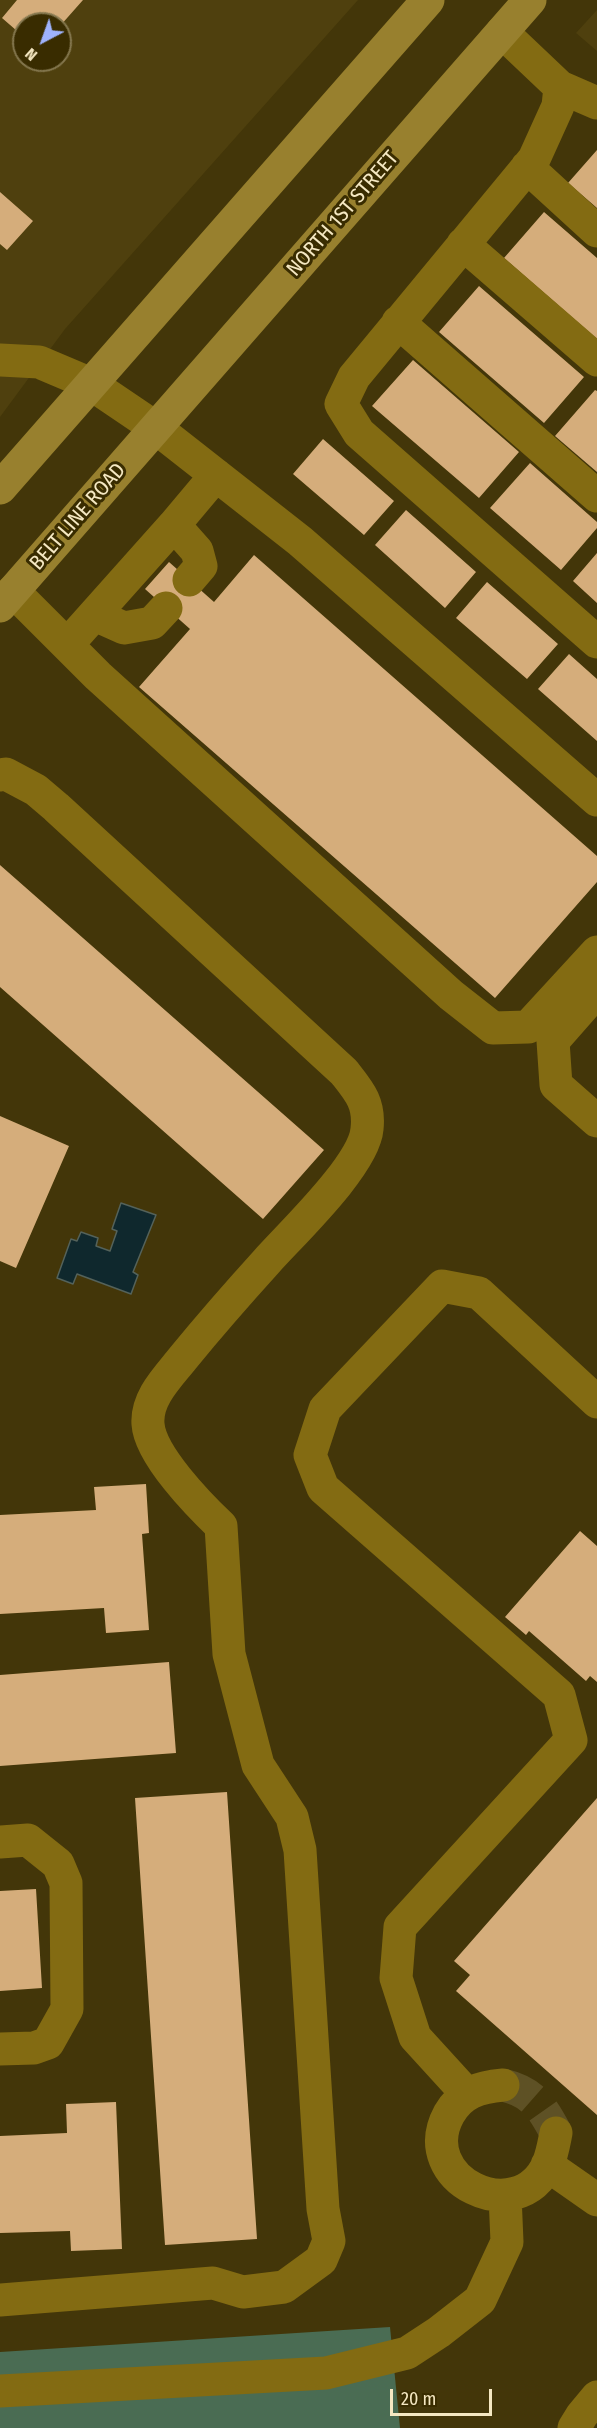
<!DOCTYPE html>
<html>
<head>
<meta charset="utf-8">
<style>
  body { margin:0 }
  #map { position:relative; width:597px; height:2428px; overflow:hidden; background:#433609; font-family:"Fira Sans Condensed",sans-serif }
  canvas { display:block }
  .north { position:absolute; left:12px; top:12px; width:60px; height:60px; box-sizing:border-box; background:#392c00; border:2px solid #84774e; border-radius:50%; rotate:221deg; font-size:16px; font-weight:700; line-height:24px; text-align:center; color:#f5e8c2 }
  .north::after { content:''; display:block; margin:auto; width:21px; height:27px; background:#9fb3fd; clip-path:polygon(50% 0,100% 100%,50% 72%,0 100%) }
  .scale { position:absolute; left:390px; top:2389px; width:102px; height:27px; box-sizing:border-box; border:3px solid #f5e8c2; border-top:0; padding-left:8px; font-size:18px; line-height:21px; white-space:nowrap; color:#f5e8c2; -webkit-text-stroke:4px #392c00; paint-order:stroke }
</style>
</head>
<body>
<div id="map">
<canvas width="597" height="2428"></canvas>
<div class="north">N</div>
<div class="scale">20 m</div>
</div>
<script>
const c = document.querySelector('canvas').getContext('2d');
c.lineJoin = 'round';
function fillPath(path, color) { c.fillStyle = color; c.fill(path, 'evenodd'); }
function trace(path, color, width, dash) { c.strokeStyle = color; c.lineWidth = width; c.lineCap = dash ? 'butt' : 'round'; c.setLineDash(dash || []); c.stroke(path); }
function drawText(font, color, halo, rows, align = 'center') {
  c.font = font + ' "Fira Sans Condensed",sans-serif'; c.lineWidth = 6; c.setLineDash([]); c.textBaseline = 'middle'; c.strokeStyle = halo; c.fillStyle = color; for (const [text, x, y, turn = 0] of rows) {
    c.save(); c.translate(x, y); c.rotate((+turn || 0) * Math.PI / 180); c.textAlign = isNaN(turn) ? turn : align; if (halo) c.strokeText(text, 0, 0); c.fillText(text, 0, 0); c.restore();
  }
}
const built = new Path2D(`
  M0 0H358L65 329 0 417ZM24 24H60V60H24Z
  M597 10V51L576 33Z`);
const green = new Path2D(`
  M390 2327 400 2428H0V2352Z`);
const water = new Path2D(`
  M121 1203 156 1215 133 1272 138 1275 131 1294 77 1274 73 1284 57 1278 71 1239 77 1241 81 1232 98 1238 96 1246 110 1251 117 1231 112 1229Z`);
const building = new Path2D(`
  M17 0H83L60 26V24H24V37L2 18Z
  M597 150V208L568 183Z
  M0 192 33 221 7 250 0 244Z
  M544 212 597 258V339L504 258Z
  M479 286 584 377 544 423 439 332Z
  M413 360 519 452 479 498 372 406Z
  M595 390 597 391V472L555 436Z
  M323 439 394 501 364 535 293 474Z
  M530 463 597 522V528L561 570 490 508Z
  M406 510 476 572 445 608 375 545Z
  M597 553V603L573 581Z
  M254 555 597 856V882L495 998 139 687 190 629 145 589 169 562 214 602Z
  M487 582 558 644 527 679 456 618Z
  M569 654 597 679V741L538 689Z
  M0 865 324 1150 263 1219 0 987Z
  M0 1116 69 1146 16 1268 0 1261Z
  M146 1484 149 1533 142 1534 149 1630 106 1633 104 1608 0 1614V1515L96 1510 94 1487Z
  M580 1531 597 1546V1682L590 1676 586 1681 529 1631 526 1635 505 1617Z
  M169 1662 176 1753 0 1766V1675Z
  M227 1792 257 2239 165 2245 135 1798Z
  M597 1798V2115L456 1991 470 1975 454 1961Z
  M36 1889 42 1988 0 1991V1891Z
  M116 2102 122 2249 71 2251 70 2231 0 2233V2136L67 2133 66 2104Z`);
const minorTunnel = new Path2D(`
  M503 2085C533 2092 542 2107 556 2133`);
const minor = new Path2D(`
  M502 32 560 87 597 103
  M560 87 558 106 534 159 354 377 341 404 359 433 597 642
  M527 167 597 231
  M463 244 597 360
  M398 322 597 496
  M0 360 39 362 91 384 156 428 300 541 597 800
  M174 525 197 551 201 566 189 580
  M13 591 98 676 451 995 493 1028 528 1027 597 952
  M95 615 124 628 152 623 166 608
  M67 645 174 525 216 475
  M0 775 6 774 36 790 56 807 344 1072C359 1091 370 1103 367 1129 364 1165 292 1233 267 1261 238 1293 210 1325 183 1358 168 1377 146 1398 148 1424 150 1455 199 1505 221 1526L229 1654 258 1765 292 1817 300 1850 323 2209 329 2241 321 2260 284 2287 243 2292 213 2283 0 2300
  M597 991 553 1041 556 1085 597 1121
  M0 1842 28 1840 58 1864 66 1883 67 2009 48 2043 34 2048 0 2049
  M503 2085C479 2087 461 2093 449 2114 413 2180 518 2230 548 2164 552 2155 554 2143 556 2133
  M467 2094 415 2037 396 1978 400 1927 571 1740 559 1695 323 1488 310 1455 325 1409 442 1286 479 1293 597 1402
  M547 2165 597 2200
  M0 2391 326 2373 407 2353 439 2332 480 2300 507 2242 505 2195
  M574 2428 582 2415 597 2397`);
const major = new Path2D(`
  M0 488 428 0
  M0 606 530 0`);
const streetNames = [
  ["NORTH 1ST STREET",343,214,-49],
  ["BELT LINE ROAD",78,517,-49]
];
fillPath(built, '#4f400e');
fillPath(green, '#4a6c53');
fillPath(water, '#0f282d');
trace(water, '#54625a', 1.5);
fillPath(building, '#d5ad7b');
trace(minorTunnel, '#5e5125', 33, [33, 16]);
trace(minor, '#836b12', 33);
trace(major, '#98802e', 33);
drawText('21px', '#f5e8c2', '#392c00', streetNames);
</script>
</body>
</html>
